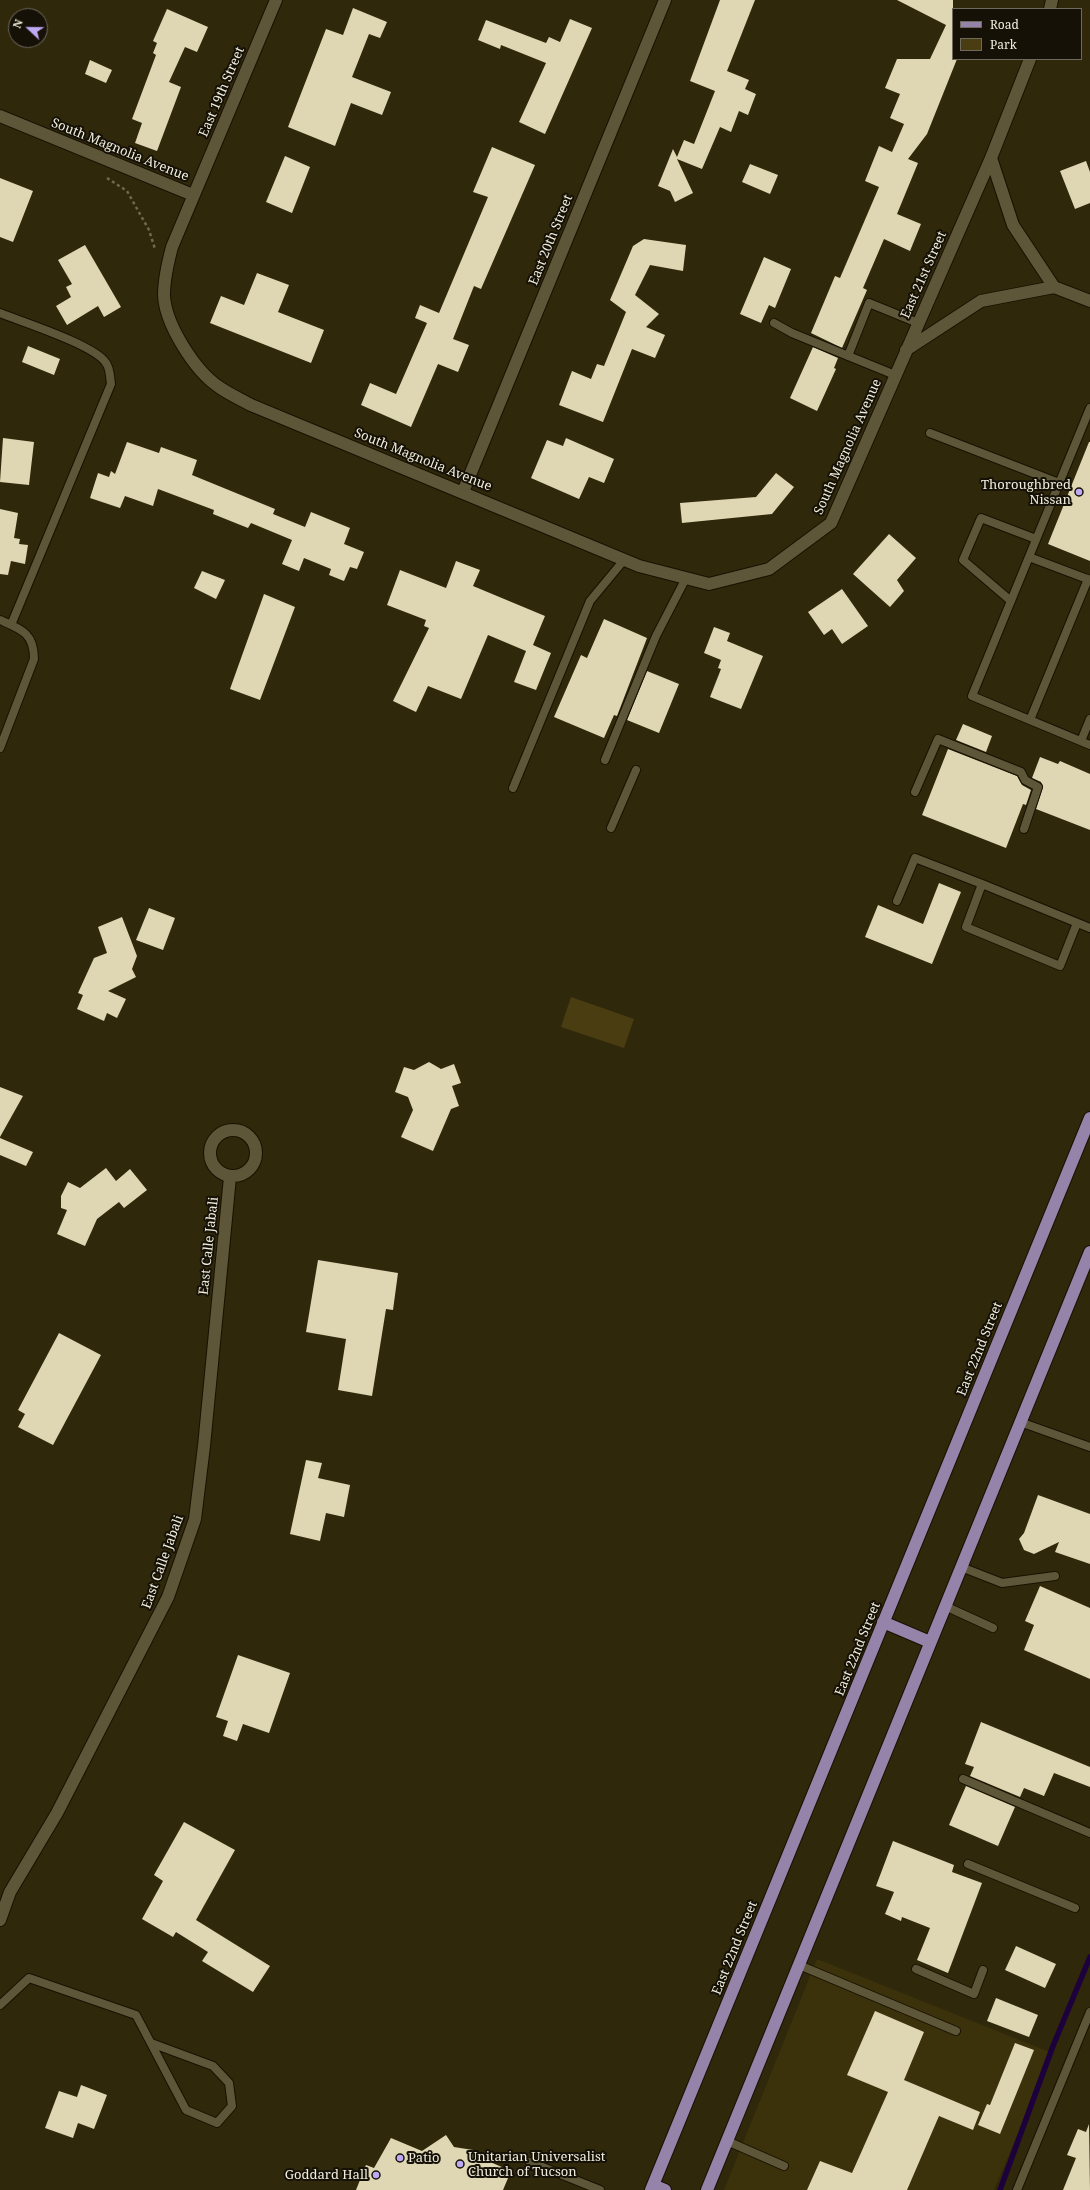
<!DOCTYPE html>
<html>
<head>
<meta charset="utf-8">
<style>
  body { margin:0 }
  #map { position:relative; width:1090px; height:2190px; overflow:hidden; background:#30280b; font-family:"Noto Serif",serif }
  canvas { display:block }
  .legend { position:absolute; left:952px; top:8px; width:130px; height:52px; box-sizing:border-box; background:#151106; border:1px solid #6d695c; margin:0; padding:5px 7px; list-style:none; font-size:12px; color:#f2eedd }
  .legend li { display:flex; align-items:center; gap:8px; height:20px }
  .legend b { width:20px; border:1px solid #6d695c }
  .north { position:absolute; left:8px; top:8px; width:40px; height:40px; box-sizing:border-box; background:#151106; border:1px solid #6d695c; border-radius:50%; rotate:292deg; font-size:11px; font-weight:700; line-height:16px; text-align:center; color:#f2eedd }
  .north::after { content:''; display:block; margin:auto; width:14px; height:18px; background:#bea9f4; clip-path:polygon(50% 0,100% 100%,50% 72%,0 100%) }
</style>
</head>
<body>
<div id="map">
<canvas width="1090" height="2190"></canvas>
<ul class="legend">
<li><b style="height:5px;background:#9583aa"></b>Road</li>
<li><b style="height:11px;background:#493d11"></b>Park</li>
</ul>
<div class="north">N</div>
</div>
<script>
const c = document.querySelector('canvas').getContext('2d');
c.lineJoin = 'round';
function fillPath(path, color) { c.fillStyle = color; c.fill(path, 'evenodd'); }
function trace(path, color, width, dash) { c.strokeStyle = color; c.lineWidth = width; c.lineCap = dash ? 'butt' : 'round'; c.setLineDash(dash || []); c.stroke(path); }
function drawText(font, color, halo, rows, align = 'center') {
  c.font = font + ' "Noto Serif",serif'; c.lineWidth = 4; c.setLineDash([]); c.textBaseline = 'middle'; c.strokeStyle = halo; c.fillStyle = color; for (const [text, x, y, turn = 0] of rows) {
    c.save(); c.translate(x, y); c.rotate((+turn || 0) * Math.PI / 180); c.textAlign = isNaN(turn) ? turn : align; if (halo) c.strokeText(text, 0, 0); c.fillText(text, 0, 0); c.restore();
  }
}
const built = new Path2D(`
  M817 1959 1052 2053 994 2190H724Z`);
const green = new Path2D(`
  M571 997 634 1019 624 1048 561 1027Z`);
const stream = new Path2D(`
  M1000 2190 1053 2046 1090 1957`);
const building = new Path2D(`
  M720 0H755L727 71 749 80 745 89 756 94 748 115 739 111 731 132 720 127 702 169 677 159 693 193 675 202 670 191 658 186 673 149 677 157 684 140 694 144 715 91 690 81Z
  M897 0H953V59H957L927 134 908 159 918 163 897 214 921 224 910 251 884 239 863 288 867 290 842 348 811 333 835 276 840 278 879 187 865 181 879 146 892 152 904 124 890 118 900 94 885 88 897 59H930L946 25Z
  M353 8 387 22 380 38 369 34 352 77 391 92 382 115 351 103 335 146 288 127 326 29 343 35Z
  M167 9 208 27 197 52 185 47 169 82 181 87 157 151 135 143 142 123 132 119 156 55 153 53 157 43 153 41Z
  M570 19 592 28 545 134 519 122 546 63 501 45 500 49 478 40 486 20 546 43 549 37 560 42Z
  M90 60 112 70 106 83 85 74Z
  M492 147 535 165 481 289 474 286 453 339 469 345 458 372 438 364 411 427 361 405 370 383 396 394 427 323 415 318 420 305 439 313 488 197 473 192Z
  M285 156 310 167 292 213 266 202Z
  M1086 161 1090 172V203L1075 209 1060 171Z
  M750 164 778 175 770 194 742 182Z
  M0 178 33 191 13 242 0 237Z
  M644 239 686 245 683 271 650 265 635 295 659 314 646 327 665 335 655 358 632 349 603 422 559 405 572 371 591 379 597 364 604 366 626 312 610 300 633 246Z
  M85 245 121 307 104 317 98 306 67 325 56 306 71 297 66 287 72 284 58 260Z
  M764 257 791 269 775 308 769 305 761 323 740 314Z
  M257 273 289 285 278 312 324 330 311 363 210 323 221 296 244 305Z
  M28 346 60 359 54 375 22 362Z
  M813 347 838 358 834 368 836 369 817 411 790 398Z
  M3 438 34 442 29 485 0 482Z
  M566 438 614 459 604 483 589 477 579 499 531 478 547 440 563 446Z
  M127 442 159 453 161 447 197 460 192 475 275 509 273 514 305 527 311 512 350 528 344 544 364 552 357 569 350 567 344 581 329 575 331 569 304 558 299 571 282 564 292 540 251 523 248 528 213 514 214 510 158 489 153 506 125 496 120 508 90 498 98 473 109 477 111 471 115 474Z
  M1089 442H1090V561L1048 544Z
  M776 473 794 487 772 514 682 523 680 503 756 497Z
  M0 509 18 513 14 538 20 539 19 544 28 545 25 564 11 561 8 575 0 574Z
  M889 534 916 558 897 580 904 591 890 607 853 574Z
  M456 561 480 570 473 586 545 616 533 645 551 653 536 690 514 682 526 651 488 635 461 699 428 686 416 712 393 701 429 628 424 626 426 620 387 605 400 570 446 588Z
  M202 571 225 580 216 599 194 588Z
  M842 589 868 626 842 644 832 629 824 635 808 612Z
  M264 594 295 607 260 700 230 689Z
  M604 619 647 638 617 716 614 715 604 738 554 717 581 655 587 658Z
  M714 627 730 633 727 641 763 656 741 709 710 697 721 669 718 668 721 660 704 653Z
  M647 671 679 684 659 733 627 720Z
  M963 724 992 736 986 752 956 740Z
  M948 749 1017 776 1022 785 1031 790 1026 805 1023 804 1006 848 922 815Z
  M1040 757 1058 764 1060 761 1090 774V830L1036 809 1043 787 1041 782 1032 778Z
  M939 883 961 892 932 964 865 937 878 905 923 924Z
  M149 908 175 918 163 950 136 940Z
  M122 917 137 956 132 969 136 977 108 991 126 999 117 1018 107 1013 104 1021 77 1009 83 995 78 993 94 958 107 953 98 927Z
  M429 1062 441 1069 454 1064 461 1083 452 1086 459 1106 451 1109 433 1151 401 1137 413 1110 408 1097 395 1092 404 1067 414 1070Z
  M0 1087 23 1096 0 1137Z
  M0 1138 33 1152 26 1166 0 1155Z
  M106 1168 116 1181 130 1169 147 1190 124 1208 119 1202 97 1219 85 1246 57 1234 67 1210 61 1208V1196L68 1182 80 1188Z
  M318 1260 398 1273 393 1310 386 1309 372 1396 338 1390 346 1339 306 1332Z
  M59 1333 101 1355 53 1445 18 1427 25 1414 18 1410Z
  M306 1460 322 1463 318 1478 350 1485 344 1517 326 1513 320 1541 290 1534Z
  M1038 1495 1090 1514V1564L1055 1552 1059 1542 1034 1554 1024 1550 1019 1539 1024 1533Z
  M1040 1586 1090 1608V1679L1024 1650 1034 1625 1025 1621Z
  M238 1655 290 1673 269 1733 243 1724 237 1741 223 1736 228 1721 216 1717Z
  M981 1722 1090 1767V1787L1054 1773 1044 1796 1024 1788 1020 1797 970 1776 974 1767 965 1764Z
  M966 1786 1015 1807 998 1846 949 1825Z
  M184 1822 235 1850 196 1920 270 1966 253 1992 202 1961 208 1952 176 1932 173 1937 142 1919 163 1881 154 1875Z
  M893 1841 954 1865 952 1872 982 1883 948 1973 917 1960 930 1928 902 1917 901 1921 885 1914 894 1892 876 1886Z
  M1016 1946 1056 1964 1045 1988 1005 1970Z
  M996 1998 1038 2015 1029 2037 987 2021Z
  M875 2011 924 2032 904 2080 980 2112 973 2130 939 2116 907 2190H807L820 2161 852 2173 888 2092 847 2075Z
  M1015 2043 1034 2050 1000 2134 978 2125 987 2104 990 2105Z
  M81 2085 107 2095 94 2129 78 2123 73 2138 45 2128 59 2091 77 2097Z
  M1089 2124 1090 2190H1063L1076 2158 1067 2155 1078 2129 1086 2132Z
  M446 2135 454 2147 473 2150 474 2155 511 2171 503 2190H356L366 2165 374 2168 391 2138 422 2151Z`);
const path = new Path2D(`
  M107 178 127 191 149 230 155 249`);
const lane = new Path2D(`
  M0 313C22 322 95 345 106 363 110 368 110 377 111 384L11 625
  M774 323 792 333 895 375
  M848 356 869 303 918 323
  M1090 408 972 696 1090 745
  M930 433 1059 483
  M1029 557 1090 580
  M1011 601 963 560 981 518 1036 539
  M0 620C21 629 34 633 34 659L0 748
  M1030 720 1088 579
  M1081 741 1090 719
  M605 760 656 636 686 578
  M513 788 590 601 624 560
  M915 792 938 739 1021 772 1025 780 1038 787 1024 829
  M611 828 636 770
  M897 901 915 858 982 884
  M1077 923 1060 966 966 927 982 884 1090 928
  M1020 1422 1090 1447
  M961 1567 1002 1583 1055 1576
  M945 1606 993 1628
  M963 1779 1090 1833
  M968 1864 1075 1908
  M799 1965 956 2031
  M916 1969 974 1994 983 1970
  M0 2005 29 1978 136 2015 186 2110 217 2123 232 2106 229 2083 213 2066 151 2043
  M727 2141 784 2166
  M530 2162 600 2190
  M1017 2190 1090 2012`);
const street = new Path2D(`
  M276 0 172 247C168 262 164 279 164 295 165 324 195 371 219 387 229 394 240 399 251 405L639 566 709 584 769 569 831 523 991 158 1030 59
  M1050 9 1052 0
  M0 116 193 195
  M991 158 1013 225 1054 287 1090 301
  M906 350 981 301 1054 287
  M463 492 665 0
  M210 1153a23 23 0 1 1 46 0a23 23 0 1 1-46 0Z
  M0 1920 10 1892 57 1813 168 1597 195 1519 204 1446 230 1177`);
const primary = new Path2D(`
  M883 1622 930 1642
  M653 2185 665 2190
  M651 2190 1090 1118
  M707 2190 1090 1252`);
const markers = [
  [1079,492,4,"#bea9f4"],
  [400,2158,4,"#bea9f4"],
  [460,2164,4,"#bea9f4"],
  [376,2175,4,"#bea9f4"]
];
const streetNames = [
  ["East 19th Street",222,92,-67],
  ["South Magnolia Avenue",120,150,22],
  ["East 20th Street",551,240,-68],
  ["East 21st Street",924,275,-66],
  ["South Magnolia Avenue",848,447,-66],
  ["South Magnolia Avenue",423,460,22],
  ["East Calle Jabali",209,1246,-84],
  ["East 22nd Street",980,1349,-68],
  ["East Calle Jabali",163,1562,-70],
  ["East 22nd Street",858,1649,-68],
  ["East 22nd Street",735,1948,-68]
];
const poiNames = [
  ["Thoroughbred",1071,485],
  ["Nissan",1071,500],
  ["Unitarian Universalist",468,2157,"left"],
  ["Church of Tucson",468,2172,"left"],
  ["Patio",408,2158,"left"],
  ["Goddard Hall",368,2175]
];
fillPath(built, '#3b310b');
fillPath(green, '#493d11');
trace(stream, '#1d013d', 5.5);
fillPath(building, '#dfd6b4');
trace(lane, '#181100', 10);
trace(street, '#181100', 14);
trace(primary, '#181100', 14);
trace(path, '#706950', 2.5, [3, 3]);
trace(lane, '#5e5639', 8);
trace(street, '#5e5639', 12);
trace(primary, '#9583aa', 12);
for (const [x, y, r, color] of markers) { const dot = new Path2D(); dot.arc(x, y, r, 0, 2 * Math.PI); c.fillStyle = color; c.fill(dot); trace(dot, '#151106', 1.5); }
drawText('13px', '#f2eedd', '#151106', streetNames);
drawText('13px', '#f2eedd', '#151106', poiNames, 'right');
</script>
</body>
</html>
